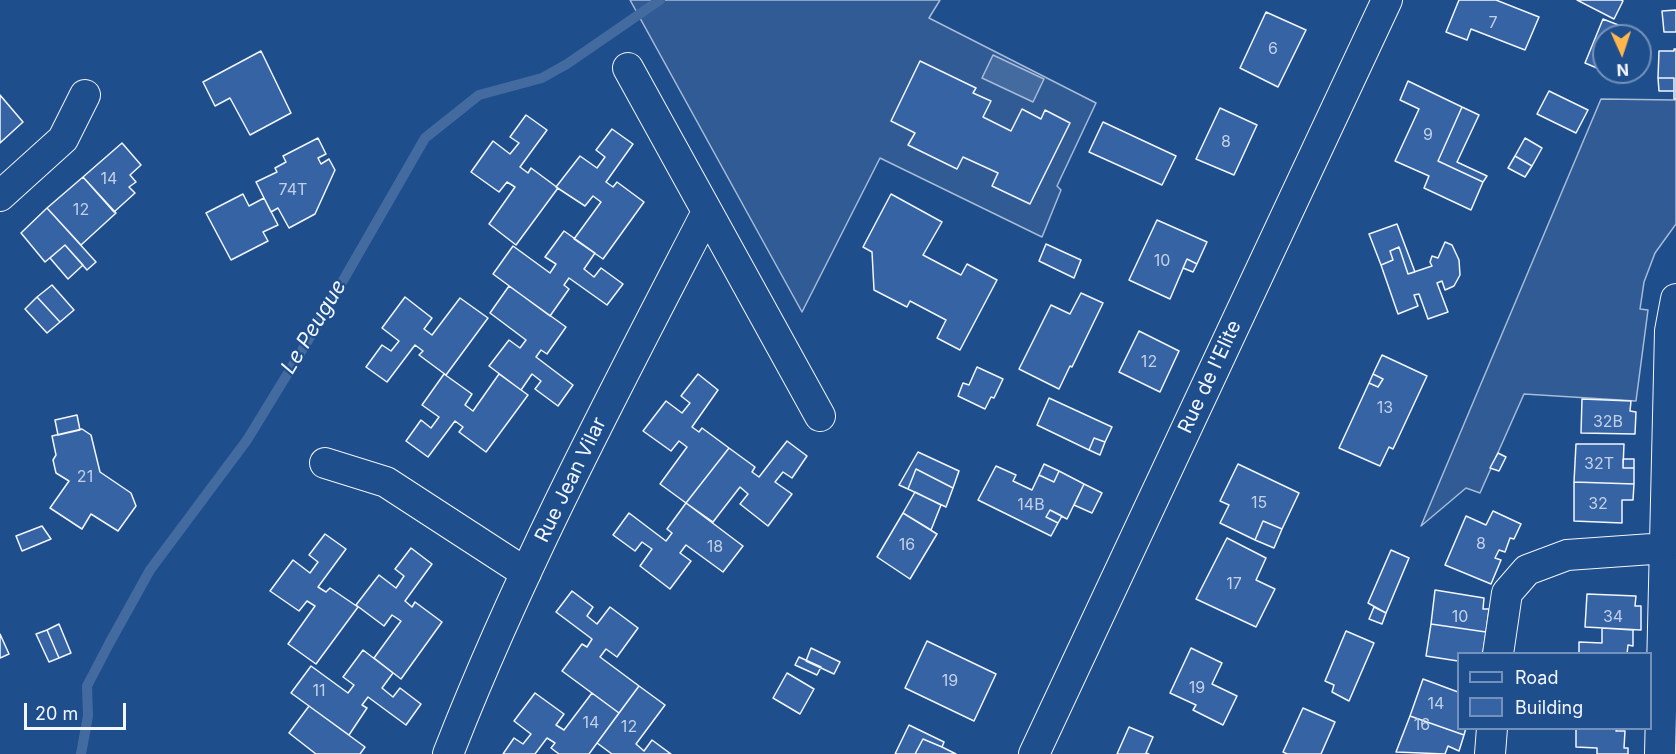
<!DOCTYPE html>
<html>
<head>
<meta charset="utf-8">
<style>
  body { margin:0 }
  #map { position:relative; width:1676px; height:754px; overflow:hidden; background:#1f4e8c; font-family:Inter,sans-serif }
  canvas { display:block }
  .legend { position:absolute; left:1457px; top:652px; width:195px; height:78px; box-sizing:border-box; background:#1f4e8c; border:2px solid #7391ba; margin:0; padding:8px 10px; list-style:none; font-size:18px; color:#f2f6ff }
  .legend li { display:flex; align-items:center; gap:12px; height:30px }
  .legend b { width:30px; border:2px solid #7391ba }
  .north { position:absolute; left:1592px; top:24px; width:60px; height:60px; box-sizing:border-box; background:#1f4e8c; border:2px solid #7391ba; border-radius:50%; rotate:177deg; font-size:16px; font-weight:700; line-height:24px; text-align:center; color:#f2f6ff }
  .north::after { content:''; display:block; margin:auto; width:21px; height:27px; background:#ffb74d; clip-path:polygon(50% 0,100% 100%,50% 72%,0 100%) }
  .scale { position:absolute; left:24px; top:703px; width:102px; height:27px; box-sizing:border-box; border:3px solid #f2f6ff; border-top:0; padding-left:8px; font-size:18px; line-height:21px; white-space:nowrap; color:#f2f6ff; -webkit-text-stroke:4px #1f4e8c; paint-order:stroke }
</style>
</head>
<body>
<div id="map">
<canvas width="1676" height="754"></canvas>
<ul class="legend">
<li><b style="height:8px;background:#1f4e8c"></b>Road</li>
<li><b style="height:16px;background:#3563a3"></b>Building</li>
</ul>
<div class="north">N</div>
<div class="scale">20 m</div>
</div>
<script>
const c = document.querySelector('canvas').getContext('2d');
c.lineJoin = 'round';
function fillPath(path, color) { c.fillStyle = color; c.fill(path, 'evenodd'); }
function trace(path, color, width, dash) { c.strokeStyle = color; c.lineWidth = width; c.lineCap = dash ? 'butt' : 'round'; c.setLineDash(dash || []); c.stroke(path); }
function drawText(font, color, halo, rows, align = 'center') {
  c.font = font + ' Inter,sans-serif'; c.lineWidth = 4.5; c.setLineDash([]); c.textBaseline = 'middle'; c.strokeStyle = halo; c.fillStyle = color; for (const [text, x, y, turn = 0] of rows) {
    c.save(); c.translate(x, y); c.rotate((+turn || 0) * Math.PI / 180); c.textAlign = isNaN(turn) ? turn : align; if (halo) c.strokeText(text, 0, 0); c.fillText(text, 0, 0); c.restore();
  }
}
const built = new Path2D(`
  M630 0H940L929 18 1096 103 1057 186 1061 190 1042 237 880 158 802 312Z
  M1601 99 1676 100V224L1655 253 1644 282 1640 309 1648 310 1636 401 1524 394 1480 493 1466 488 1421 526Z`);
const water = new Path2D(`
  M993 55 1044 79 1033 102 982 78Z`);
const stream = new Path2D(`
  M81 754 88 716 87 686 110 642 150 570 247 440 318 324 425 138 479 95 542 78 567 64 660 0`);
const building = new Path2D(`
  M1459 0H1496L1539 17 1525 50 1471 29 1467 40 1446 32Z
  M1577 0H1621L1623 1 1614 19Z
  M1676 10V32H1664L1662 11Z
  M1266 12 1306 30 1278 87 1240 68Z
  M1603 19 1626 28 1622 36H1604V71L1585 63Z
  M1674 49H1676V99H1674V78H1658L1659 51H1674Z
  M261 51 291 113 250 135 230 98 215 106 203 82Z
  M920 61 976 88 973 93 991 101 983 117 1011 131 1022 109 1041 119 1045 110 1070 123 1030 204 992 186 998 173 963 157 957 169 908 145 915 133 891 121Z
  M1658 78H1674V91H1659Z
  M1408 81 1462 107 1438 161 1483 182 1471 210 1424 188 1429 176 1395 161 1419 109 1400 100Z
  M1549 91 1588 110 1576 133 1537 114Z
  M0 95 23 122 0 143Z
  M1462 107 1479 115 1457 162 1487 176 1483 182 1438 161Z
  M1220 108 1257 125 1234 175 1196 159Z
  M526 115 547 130 520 167 528 173 531 168 558 188 516 245 489 224 515 187 507 182 499 192 471 172 493 141 510 154 519 143 510 137Z
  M1103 122 1176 156 1162 185 1089 152Z
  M612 129 633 144 606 182 613 187 617 182 644 202 603 259 574 239 601 202 593 196 585 206 556 187 580 156 597 168 605 157 596 150Z
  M318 138 326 154 318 158 321 164 329 159 335 170 315 214 289 228 278 208 271 212 256 182 277 172 275 168 286 162 283 156Z
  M1525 138 1542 148 1532 166 1515 156Z
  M122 143 141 165 130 175 136 182 129 187 135 193 114 212 83 177Z
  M1515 156 1532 166 1525 177 1508 168Z
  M83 177 116 213 81 245 47 208Z
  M243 194 249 206 264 198 278 225 263 232 268 241 231 260 206 213Z
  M891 194 942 222 923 255 961 275 967 264 997 280 960 350 937 338 946 320 910 301 907 307 874 290 872 252 863 247Z
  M47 208 96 262 87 270 65 245 45 262 21 233Z
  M1157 220 1207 242 1197 264 1187 259 1170 299 1129 280Z
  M1397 224 1415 272 1408 274 1399 247 1390 251 1393 260 1381 265 1369 234Z
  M564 231 595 253 584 269 594 277 601 268 623 284 607 305 569 278 564 285 569 289 550 316 493 274 513 246 550 273 556 264 545 257Z
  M1445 242 1452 245 1459 260 1460 275 1454 286 1445 290 1442 281 1437 283 1448 312 1428 319 1419 294 1414 295 1418 306 1398 314 1381 265 1393 260 1390 251 1399 247 1408 274 1432 266 1430 262 1432 256 1438 258Z
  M1046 244 1081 260 1074 278 1039 261Z
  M65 245 83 265 68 279 50 258Z
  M1187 259 1197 264 1193 272 1183 268Z
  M52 285 74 310 60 322 37 297Z
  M509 286 566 327 547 354 541 350 536 357 573 385 558 406 535 389 541 381 532 374 521 390 489 366 509 340 520 348 526 340 490 313Z
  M1081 293 1103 303 1072 367 1070 366 1059 389 1019 369 1051 305 1070 314Z
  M37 297 60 322 47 333 25 309Z
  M405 297 432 318 424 329 432 335 460 298 488 318 446 375 419 355 423 351 415 345 387 382 366 367 382 345 391 351 399 341 382 328Z
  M1139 331 1179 351 1160 392 1119 372Z
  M1382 355 1427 376 1393 449 1389 447 1380 466 1339 448 1369 383 1378 387 1383 379 1373 374Z
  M977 367 1003 379 994 398 991 397 985 409 958 396 963 383 969 385Z
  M444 374 472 394 465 405 473 411 499 374 528 395 486 452 459 432 463 427 455 421 428 457 406 441 421 420 431 428 439 417 422 405Z
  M698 374 718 390 692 427 699 432 702 428 729 448 686 503 660 484 687 447 679 441 671 451 643 431 666 401 682 413 690 403 681 396Z
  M1373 374 1383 379 1378 387 1369 383Z
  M1049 398 1112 427 1105 442 1094 438 1089 450 1037 425Z
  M1582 399 1631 401 1630 411 1636 412 1635 434 1581 433Z
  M77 415 80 430 58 435 55 420Z
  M82 429 91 435 100 472 131 493 136 506 118 531 91 514 82 529 50 508 69 481 56 473 53 460 56 455 52 436Z
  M1094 438 1105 442 1100 455 1089 450Z
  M787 441 807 456 792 478 783 472 775 482 792 494 768 526 740 504 748 494 740 487 713 522 686 503 729 448 755 467 752 472 759 477Z
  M1576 444H1624L1623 468H1634V484L1574 482Z
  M918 452 959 471 953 488 916 469 908 489 899 485Z
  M1498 453 1506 457 1499 471 1490 468Z
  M1623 459H1634V468H1623Z
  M1044 464 1059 471 1054 482 1039 475Z
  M1238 464 1299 493 1282 529 1263 521 1255 540 1220 523 1229 505 1220 501Z
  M996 466 1016 475 1013 481 1032 490 1039 475 1054 482 1059 471 1084 484 1067 519 1050 510 1046 517 1058 523 1051 536 978 500Z
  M916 469 953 488 946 507 908 489Z
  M1574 482 1634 484 1633 500H1622V523L1574 521Z
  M1084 484 1102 493 1092 513 1074 505Z
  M915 492 941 505 931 530 903 513Z
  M686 503 743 546 723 572 686 545 680 553 691 561 670 589 640 566 652 549 642 542 635 551 613 535 629 513 666 541 672 533 667 529Z
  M1050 510 1062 516 1058 523 1046 517Z
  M1493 511 1521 524 1514 539 1510 538 1505 552 1499 550 1495 558 1501 560 1491 584 1445 565 1466 516 1486 525Z
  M903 513 937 534 910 579 877 557Z
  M1263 521 1282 529 1274 548 1255 540Z
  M42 526 51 539 22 551 16 536Z
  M325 534 346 549 318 587 326 592 330 588 358 607 316 664 288 644 315 606 307 601 299 611 270 591 293 560 310 573 318 562 309 555Z
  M1227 538 1266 558 1256 580 1275 589 1256 627 1196 599Z
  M411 548 432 564 405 601 412 607 415 602 442 622 401 679 374 658 401 621 392 615 384 626 356 605 379 575 396 588 404 576 395 569Z
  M1391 550 1409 558 1386 613 1368 603Z
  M1435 590 1484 598 1483 609H1489L1486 632 1431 624Z
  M572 591 593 607 587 616 597 624 610 607 638 628 617 657 606 649 600 657 639 686 619 713 562 671 582 644 587 647 592 639 556 612Z
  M1587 594 1636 596 1635 606H1641V630L1585 627Z
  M1374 607 1386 613 1382 624 1369 619Z
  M59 624 71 653 59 658 47 630Z
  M1431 624 1486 632 1483 653 1458 654V661L1426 656Z
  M1602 628 1633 630V646L1628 645 1627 654H1579V642L1602 643Z
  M47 630 59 658 49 662 36 634Z
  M1346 631 1374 643 1349 701 1332 692 1334 685 1325 681Z
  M0 634 9 654 0 658Z
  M927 641 996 674 974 721 905 688Z
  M811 648 840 662 834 674 806 661Z
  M1191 648 1222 663 1212 684 1237 696 1223 725 1193 710 1196 705 1170 693Z
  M363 650 393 673 382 688 393 697 400 688 421 704 406 725 368 697 362 705 367 708 349 735 291 693 311 666 348 693 354 685 343 677Z
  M799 657 821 667 817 675 795 665Z
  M787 673 814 689 800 714 773 698Z
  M1423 679 1458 692V728H1466L1464 735 1410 716Z
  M639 686 665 705 636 744 644 751 652 740 671 754H612L597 743Z
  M535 693 564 714 556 725 564 730 592 693 619 713 589 754H559L551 748 555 743 547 738 535 754H503L514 738 523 744 531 734 514 721Z
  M309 706 365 747 360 754H316L289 733Z
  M1303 708 1335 722 1321 754H1287L1283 752Z
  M1410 716 1464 735 1459 751 1448 746 1445 754 1396 752Z
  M909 725 944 742 942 747 923 739 915 754H895Z
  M1129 727 1153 737 1146 753 1149 754H1117Z
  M1576 728H1617L1616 731H1625L1624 748H1628V754H1597V748L1576 747Z
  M923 739 942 747 956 754H915Z`);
const street = new Path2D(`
  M628 68 820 416
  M0 196 63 139 85 95
  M325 463 386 482 526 573
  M1498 654 1507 593 1527 570 1567 555 1666 548
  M448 754C521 567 615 390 707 212
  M1034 754 1387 0
  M1490 754 1492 728
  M1660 754 1670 331 1676 299`);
const numberNames = [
  ["7",1493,23],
  ["6",1273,49],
  ["9",1428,135],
  ["8",1226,142],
  ["14",109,179],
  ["74T",293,190],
  ["12",81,210],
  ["10",1162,261],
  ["12",1149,362],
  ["13",1385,408],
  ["32B",1608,422],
  ["32T",1599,464],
  ["21",85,477],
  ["15",1259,503],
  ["32",1598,504],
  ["14B",1031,505],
  ["8",1481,544],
  ["16",907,545],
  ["18",715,547],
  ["17",1234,584],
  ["10",1460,617],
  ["34",1613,617],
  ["19",950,681],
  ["19",1197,688],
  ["11",319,691],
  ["14",1436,704],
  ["14",591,723],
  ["16",1422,725],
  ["12",629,727]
];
const streetNames = [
  ["Rue de l'Elite",1210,377,-65],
  ["Rue Jean Vilar",571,480,-64]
];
const waterNames = [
  ["Le Peugue",314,327,-59]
];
fillPath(built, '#305b95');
trace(built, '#a8bbd7', 1.5);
fillPath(water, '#446ba0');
trace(water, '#a8bbd7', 1.5);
trace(stream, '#446ba0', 10);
fillPath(building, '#3563a3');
trace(building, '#f2f6ff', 1.5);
trace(street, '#f2f6ff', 32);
trace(street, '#1f4e8c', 30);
drawText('16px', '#c3d1e8', null, numberNames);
drawText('20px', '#f2f6ff', '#1f4e8c', streetNames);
drawText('italic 21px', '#f2f6ff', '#1f4e8c', waterNames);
</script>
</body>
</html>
